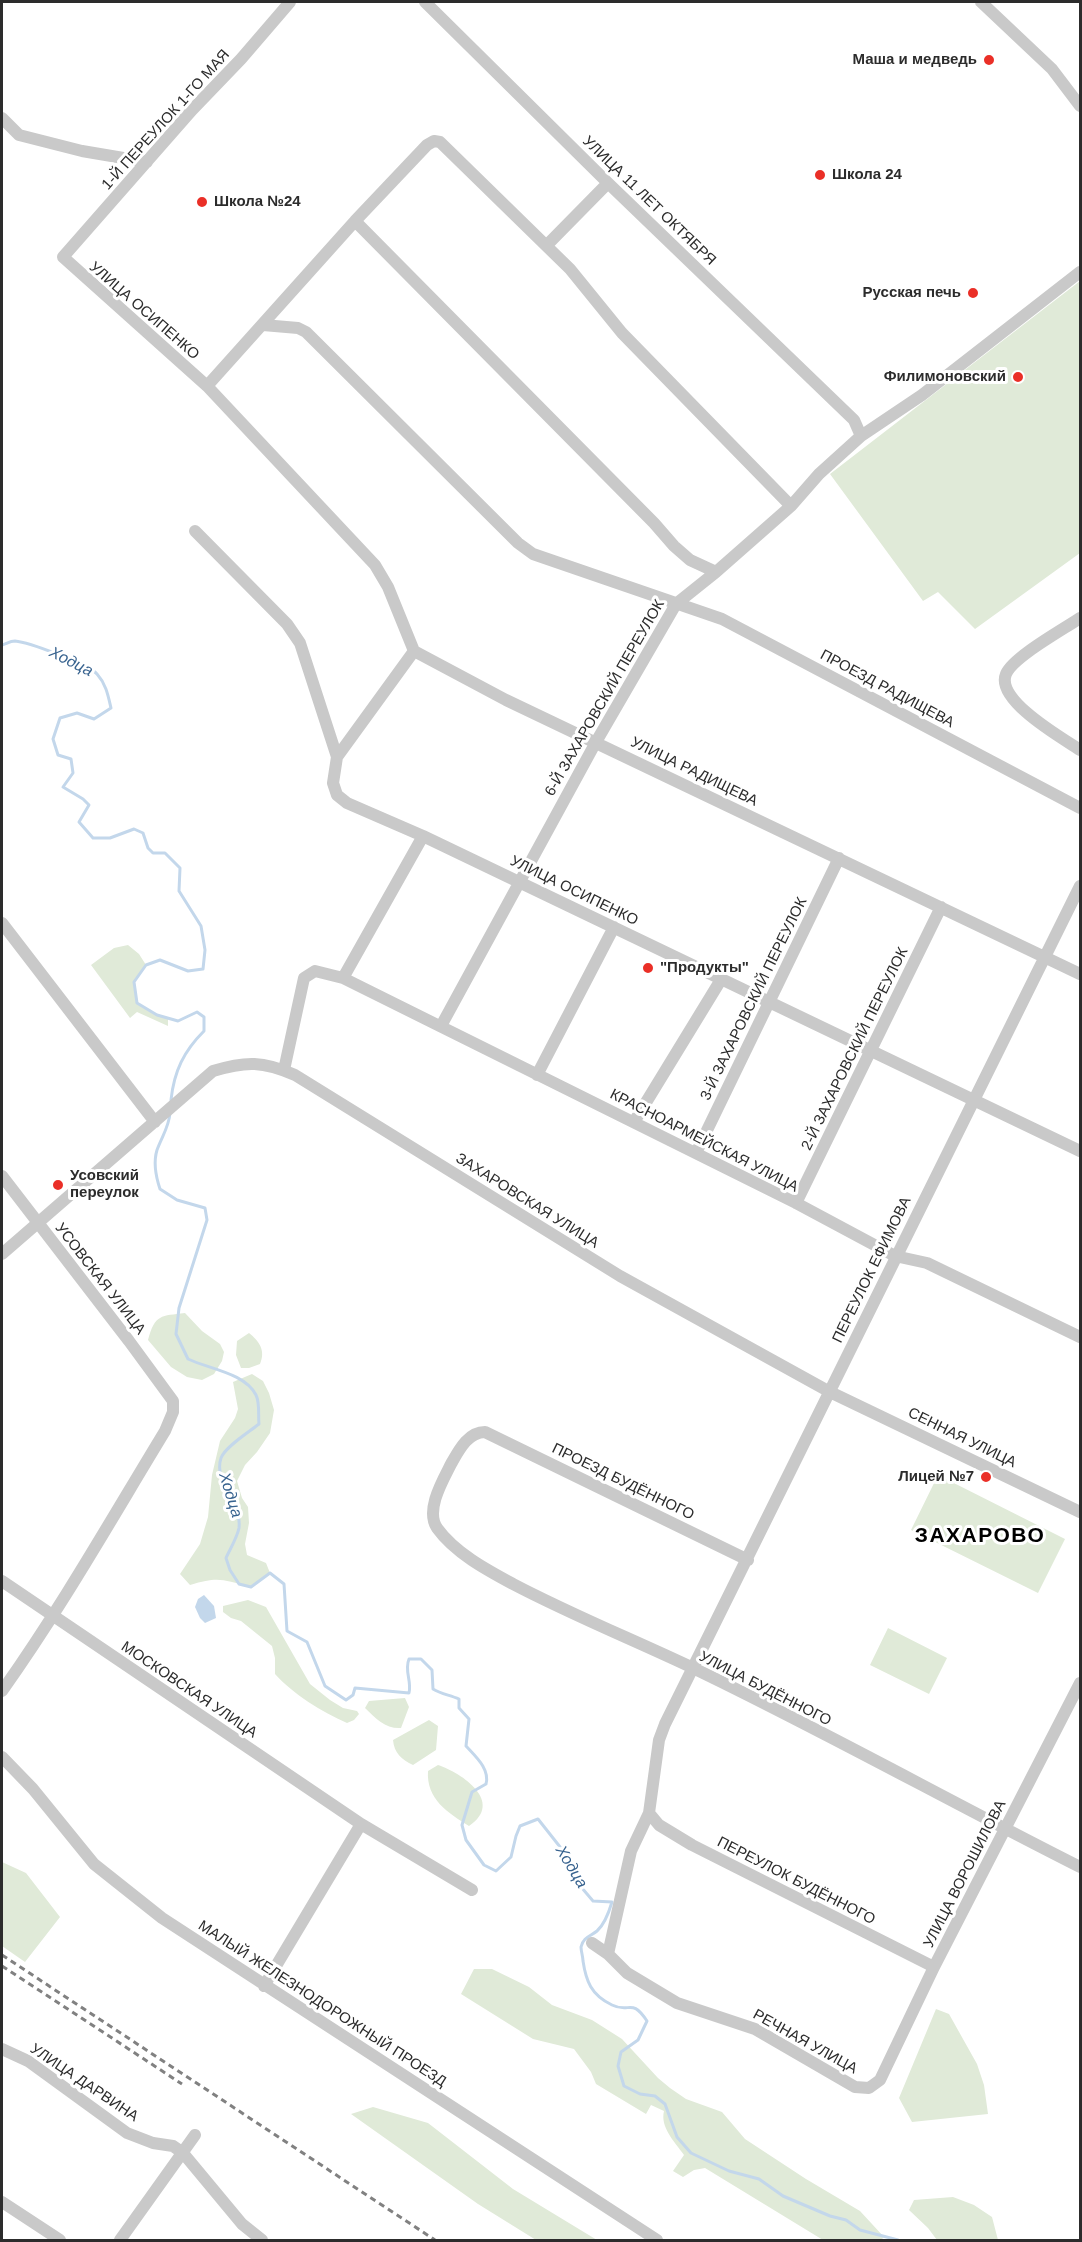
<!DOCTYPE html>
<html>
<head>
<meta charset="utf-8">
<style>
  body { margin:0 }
  #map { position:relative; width:1082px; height:2242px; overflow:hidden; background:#fff; font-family:Helvetica,sans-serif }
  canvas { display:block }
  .frame { position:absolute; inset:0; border:3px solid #2c2c2c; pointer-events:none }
</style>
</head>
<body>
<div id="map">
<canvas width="1082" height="2242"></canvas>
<div class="frame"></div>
</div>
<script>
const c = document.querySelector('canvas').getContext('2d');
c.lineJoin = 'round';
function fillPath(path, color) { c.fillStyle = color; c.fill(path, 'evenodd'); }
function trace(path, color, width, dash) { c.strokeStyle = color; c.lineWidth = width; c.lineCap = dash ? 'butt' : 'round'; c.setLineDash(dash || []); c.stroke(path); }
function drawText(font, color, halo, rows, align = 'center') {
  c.font = font + ' Helvetica,sans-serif'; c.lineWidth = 6; c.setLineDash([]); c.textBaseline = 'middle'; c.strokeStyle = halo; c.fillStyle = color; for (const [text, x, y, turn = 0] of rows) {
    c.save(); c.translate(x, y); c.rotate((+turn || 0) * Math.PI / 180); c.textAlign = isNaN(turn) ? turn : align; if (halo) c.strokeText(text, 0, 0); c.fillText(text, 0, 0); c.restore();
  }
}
const green = new Path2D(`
  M1080 281V553L975 629 938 592 923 601 830 474Z
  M128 945 139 954 146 965 134 982 137 1003 157 1015 168 1018V1026L137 1012 130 1018 91 965 114 948Z
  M185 1313 202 1331 220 1344 224 1352 222 1361 214 1374 202 1380 187 1377 171 1367 148 1340C155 1314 161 1316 185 1313Z
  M249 1333C259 1341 266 1350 260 1364L249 1368H241L236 1355 237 1341Z
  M252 1374 263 1381 269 1393 274 1410 270 1433 257 1452 245 1465 237 1481 242 1498 248 1507 249 1523 245 1544 247 1555 266 1563 270 1573 251 1587C222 1580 220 1576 190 1585L180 1574 200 1544 208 1517 212 1475 220 1441 235 1418 238 1409 233 1382Z
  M938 1475 1065 1539 1038 1593 911 1530Z
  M248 1600 266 1607 310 1684 330 1700 343 1708 357 1711 359 1714 354 1720 347 1723C322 1712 293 1694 275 1674V1658L272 1646 241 1621 231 1618 223 1612V1606Z
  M888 1628 947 1658 929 1694 870 1665Z
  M405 1698 409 1707 401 1728C386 1729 376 1719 365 1708L369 1701Z
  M429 1720 438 1726 436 1750 413 1765C402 1760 394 1753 393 1740Z
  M438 1765C462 1773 505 1802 469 1826 448 1813 426 1799 428 1771Z
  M2 1862 26 1873 60 1917 25 1962 2 1946Z
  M474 1969H492L529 1987 552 2005 592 2020 622 2039 658 2078 670 2088 686 2099 722 2112 745 2139 806 2179 860 2211 884 2237 881 2240H823L705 2168 694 2170 683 2177 673 2171 684 2155C674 2141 660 2127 664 2111L651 2105 646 2114 596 2084 591 2072 574 2049 533 2039 461 1994Z
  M936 2009 949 2014 977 2064 984 2085 988 2114 912 2122 899 2098Z
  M373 2107 428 2123 513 2189 597 2240H536L478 2204 351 2114Z
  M953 2197 974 2205 992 2217 998 2240H937L928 2228 909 2210 914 2200Z`);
const water = new Path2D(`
  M204 1595 214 1606 216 1618 205 1623 200 1618 195 1607 198 1599Z`);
const stream = new Path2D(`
  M2 645C6 644 10 641 15 641 29 642 89 665 97 674 106 684 108 695 111 708L94 719 77 713 60 718 53 739 58 755 71 759 73 773 63 787 83 799 89 805 79 822 93 838H110L134 829 143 833 148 848 153 853H165L180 868 179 891 201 926 205 950 203 969 188 971 160 960 146 965 134 982 137 1003 157 1015 178 1021 197 1012 204 1017V1031C184 1051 174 1071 171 1100
  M170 1113C169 1127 162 1136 157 1150 153 1163 156 1177 160 1189L177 1200 205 1208 207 1220 179 1308 176 1334 188 1359C209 1369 245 1373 256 1395 260 1403 258 1415 259 1424 249 1432 225 1447 221 1458 213 1482 242 1503 239 1528 237 1538 230 1549 226 1558L230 1570 239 1584 251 1587 270 1573 284 1584 287 1631 307 1642 325 1686 346 1700 353 1695 355 1688 409 1693C412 1681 404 1671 409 1659H421L432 1670 433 1689C441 1694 450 1695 459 1699V1708L469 1719 466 1746C476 1757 490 1769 486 1784L472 1792 462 1825 466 1840 484 1865 496 1871 511 1857 516 1836 520 1826 538 1819 568 1857 576 1881 593 1901 612 1902C609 1912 605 1924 597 1931 591 1936 583 1937 581 1947 581 1951 583 1957 583 1961 586 1981 591 1995 612 2005 630 2014 631 1997 647 2021L638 2040 621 2052 618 2066 624 2086 640 2094 655 2096 665 2104 677 2137 691 2153 729 2171 759 2179 783 2196 830 2216 846 2220 860 2230 898 2240`);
const minor = new Path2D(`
  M290 2 241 59 192 110 63 257 207 386 375 565 388 587 414 651
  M425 2 608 183 854 420 861 436
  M981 2 1052 69 1080 106
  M2 118 19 135 82 151 147 162
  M355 221 654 523 674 546 690 560 716 572
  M547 245 608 183
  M263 325 298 328 306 332 518 543 533 554 722 619 1080 808
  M207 386 355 221 427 145 434 141 440 142 570 269 622 333 791 506
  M195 531 287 624 300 643 337 757 333 783 337 795 347 803 423 836 1080 1151
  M1080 618C1064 629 1013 657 1006 674 995 700 1062 738 1080 750
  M414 651 506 700 1080 974
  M337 757 414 651
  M2 923 155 1122
  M343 978 423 836
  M441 1026 596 742 676 604 716 572 791 506 819 474 861 436 922 395 1080 272
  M284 1070 304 978 315 971 343 978 796 1203 895 1256 927 1263 1080 1337
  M537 1075 614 927
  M634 1122 722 978
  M696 1153 839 858
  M2 1176 129 1341 173 1401V1412L165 1431C112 1518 61 1608 2 1691
  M796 1203 941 907
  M2 1254 213 1071C246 1061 263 1061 295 1075L620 1276 830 1392 1080 1512
  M748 1560 485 1432C468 1432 459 1450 451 1464 443 1480 425 1510 437 1528 455 1553 487 1570 513 1584 572 1615 634 1640 693 1668 824 1731 951 1802 1080 1867
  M2 1581 361 1824 472 1890
  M2 1757 33 1789 94 1864 162 1918 657 2240
  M649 1813 659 1825 692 1845 934 1967
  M592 1943 608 1954 627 1973 677 2003 755 2029 855 2087 869 2088 880 2080 934 1967 1080 1683
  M608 1954 631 1851 649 1813 659 1740 665 1724 1080 886
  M264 1986 361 1824
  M2 2049 28 2061 127 2133 153 2143 173 2146 183 2153 242 2224 262 2240
  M2 2202 60 2240
  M120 2240 195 2135`);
const rail = new Path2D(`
  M2 1955 435 2240
  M2 1966 182 2084`);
const markers = [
  [989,60,6,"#ea2f27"],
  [820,175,6,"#ea2f27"],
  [202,202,6,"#ea2f27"],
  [973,293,6,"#ea2f27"],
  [1018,377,6,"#ea2f27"],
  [648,968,6,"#ea2f27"],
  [58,1185,6,"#ea2f27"],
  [986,1477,6,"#ea2f27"]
];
const poiNames = [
  ["Маша и медведь",977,60],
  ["Школа 24",832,175,"left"],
  ["Школа №24",214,202,"left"],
  ["Русская печь",961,293],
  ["Филимоновский",1006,377],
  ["\"Продукты\"",660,968,"left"],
  ["Усовский",70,1176,"left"],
  ["переулок",70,1193,"left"],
  ["Лицей №7",974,1477]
];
const streetNames = [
  ["1-Й ПЕРЕУЛОК 1-ГО МАЯ",166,120,-48],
  ["УЛИЦА 11 ЛЕТ ОКТЯБРЯ",649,201,44],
  ["УЛИЦА ОСИПЕНКО",144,311,41],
  ["ПРОЕЗД РАДИЩЕВА",887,689,28],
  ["6-Й ЗАХАРОВСКИЙ ПЕРЕУЛОК",605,698,-60],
  ["УЛИЦА РАДИЩЕВА",694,772,26],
  ["УЛИЦА ОСИПЕНКО",574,891,26],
  ["3-Й ЗАХАРОВСКИЙ ПЕРЕУЛОК",754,999,-64],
  ["2-Й ЗАХАРОВСКИЙ ПЕРЕУЛОК",855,1049,-64],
  ["КРАСНОАРМЕЙСКАЯ УЛИЦА",704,1141,27],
  ["ЗАХАРОВСКАЯ УЛИЦА",527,1201,32],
  ["ПЕРЕУЛОК ЕФИМОВА",872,1270,-64],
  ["УСОВСКАЯ УЛИЦА",100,1279,52],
  ["СЕННАЯ УЛИЦА",962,1438,26],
  ["ПРОЕЗД БУДЁННОГО",623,1482,26],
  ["УЛИЦА БУДЁННОГО",765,1689,27],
  ["МОСКОВСКАЯ УЛИЦА",189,1690,34],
  ["УЛИЦА ВОРОШИЛОВА",965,1874,-63],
  ["ПЕРЕУЛОК БУДЁННОГО",796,1881,27],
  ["МАЛЫЙ ЖЕЛЕЗНОДОРОЖНЫЙ ПРОЕЗД",322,2004,33],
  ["РЕЧНАЯ УЛИЦА",805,2042,29],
  ["УЛИЦА ДАРВИНА",84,2083,34]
];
const waterNames = [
  ["Ходца",71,662,27],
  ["Ходца",230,1495,73],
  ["Ходца",571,1867,59]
];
const districtNames = [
  ["ЗАХАРОВО",980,1536]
];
fillPath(green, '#e0ead8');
fillPath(water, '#c3d7eb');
trace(stream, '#c3d7eb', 3);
trace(minor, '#c9c9c9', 12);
trace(rail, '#818181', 3, [6, 4.5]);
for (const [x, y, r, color] of markers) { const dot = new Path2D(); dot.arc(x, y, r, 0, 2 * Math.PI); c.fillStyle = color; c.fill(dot); trace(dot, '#fff', 2); }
drawText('bold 15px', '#2c2c2c', '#fff', poiNames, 'right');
drawText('15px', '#2c2c2c', '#fff', streetNames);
drawText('italic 16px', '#38638f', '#fff', waterNames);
c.letterSpacing = '1.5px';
drawText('bold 21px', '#000', '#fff', districtNames);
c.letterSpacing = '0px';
</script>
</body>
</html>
